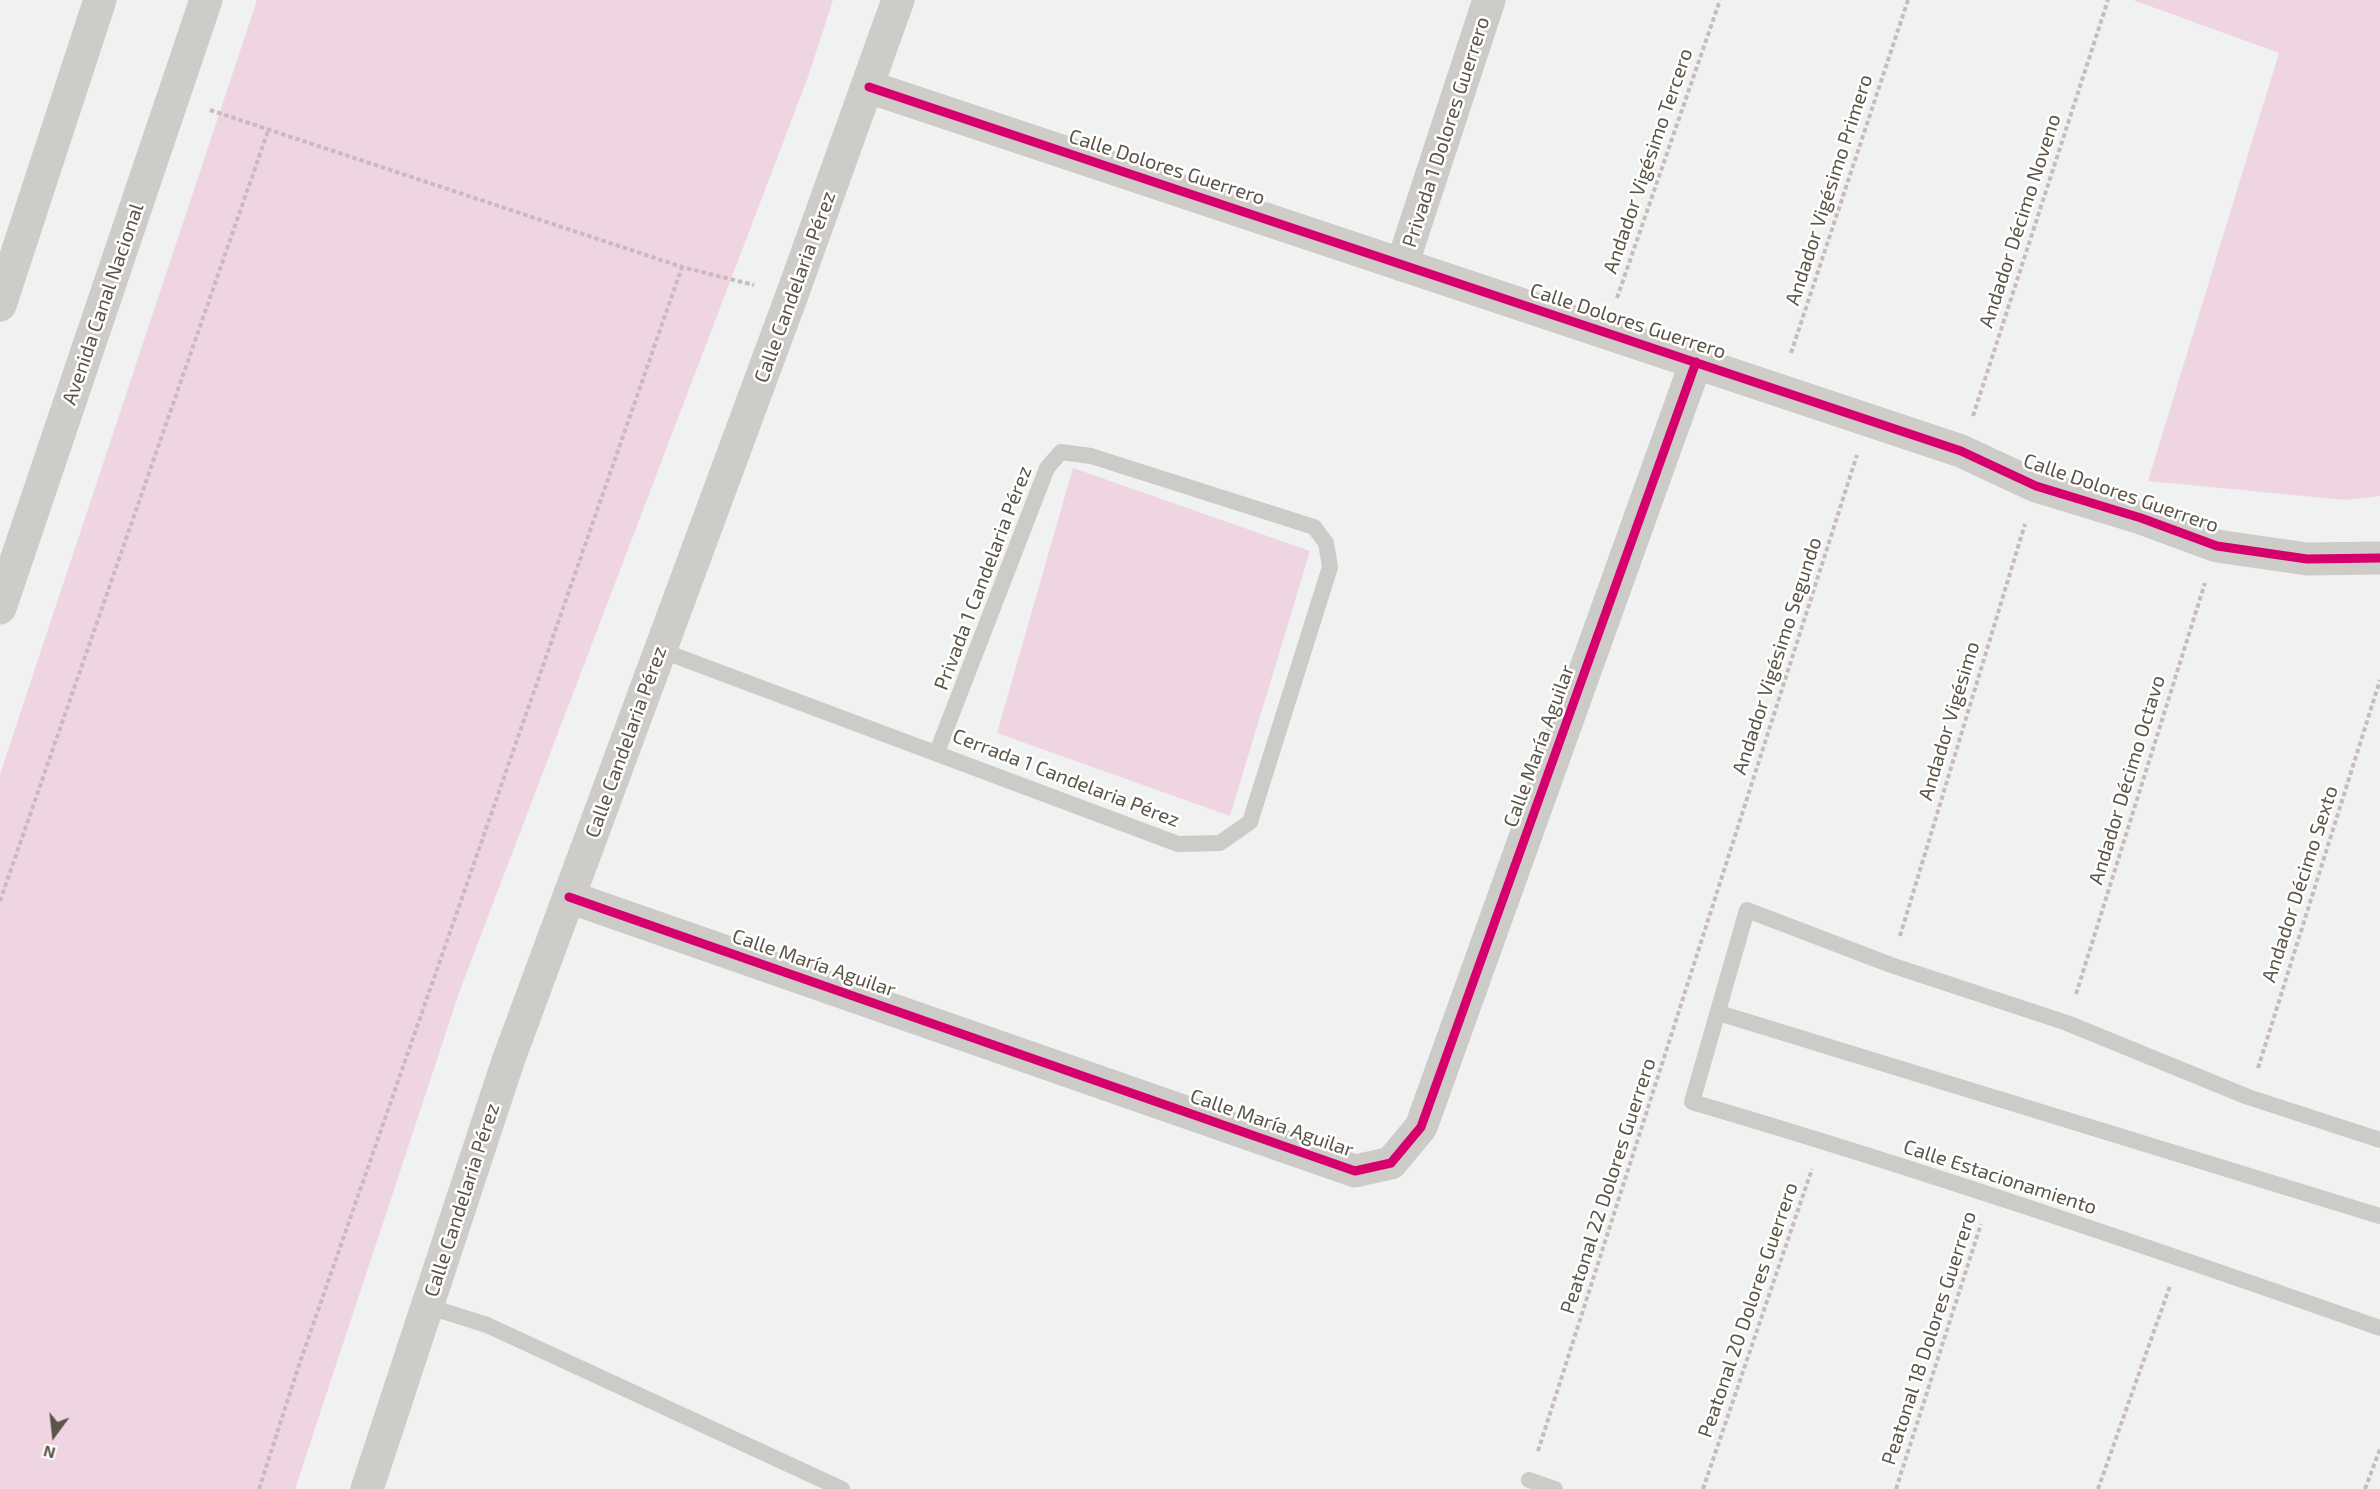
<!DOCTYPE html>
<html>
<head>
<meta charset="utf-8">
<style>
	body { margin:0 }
	#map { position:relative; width:2380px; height:1489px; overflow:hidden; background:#f0f1f1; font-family:"Exo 2",sans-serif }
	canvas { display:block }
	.north { position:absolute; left:24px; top:1405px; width:60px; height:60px; -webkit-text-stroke:4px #fff; paint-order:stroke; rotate:195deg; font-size:16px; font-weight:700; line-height:24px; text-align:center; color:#5c5547 }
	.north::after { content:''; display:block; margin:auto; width:21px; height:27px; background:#5c5547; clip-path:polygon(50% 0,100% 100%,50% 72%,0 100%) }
</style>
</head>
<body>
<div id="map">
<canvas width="2380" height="1489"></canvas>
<div class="north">N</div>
</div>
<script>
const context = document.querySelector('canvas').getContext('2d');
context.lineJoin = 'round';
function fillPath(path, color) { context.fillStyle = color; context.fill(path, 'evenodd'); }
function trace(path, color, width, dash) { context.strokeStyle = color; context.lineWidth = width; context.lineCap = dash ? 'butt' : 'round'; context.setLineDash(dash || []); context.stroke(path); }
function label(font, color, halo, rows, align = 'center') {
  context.font = font + ' "Exo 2",sans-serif'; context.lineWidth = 5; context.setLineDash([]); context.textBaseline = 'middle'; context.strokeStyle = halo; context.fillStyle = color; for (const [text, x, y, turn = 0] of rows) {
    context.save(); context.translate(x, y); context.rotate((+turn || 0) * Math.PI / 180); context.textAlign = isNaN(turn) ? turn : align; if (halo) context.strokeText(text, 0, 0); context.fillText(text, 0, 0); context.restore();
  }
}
fillPath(new Path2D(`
	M257,0h576l-25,77 -348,913 -165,499h-295v-715z
	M2133,0h247v496l-35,4 -197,-19 131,-428z
	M1073,468l237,83 -80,265 -233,-83z`), '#efd5e1');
trace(new Path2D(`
	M210,110l472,157 72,18
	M1617,298l103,-298
	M1791,353l117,-353
	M1973,416l135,-416
	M0,901l268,-770
	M1900,936l125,-412
	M2076,994l129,-411
	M2258,1068l122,-388
	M1538,1451l319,-996
	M259,1489l40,-124 383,-1098
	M1703,1489l109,-320
	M1896,1489l85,-265
	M2098,1489l72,-203
	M2365,1489l15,-40`), '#c7bbbd', 4, [4.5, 3]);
trace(new Path2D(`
	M660,650l518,194 42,-1 30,-21 80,-255 -4,-24 -12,-16 -223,-71 -30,-4 -14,16 -110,284
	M1719,1013l661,203
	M2380,1140l-132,-43 -181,-74 -176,-58 -144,-55 -55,192c232,68 460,146 688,226
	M427,1306l60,19 355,164
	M1529,1480l26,9`), '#cccbc8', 16);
trace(new Path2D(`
	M1402,265l87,-265
	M569,897l786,274 36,-8 30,-36 275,-765`), '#cccbc8', 33);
trace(new Path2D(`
	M869,87l1092,364 75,35 105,32 76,28 90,13 73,-1
	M0,305l100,-305
	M0,608l206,-608
	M367,1489l141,-428 284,-766 106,-295`), '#ceccc8', 33);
trace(new Path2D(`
	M869,87l1092,364 75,35 105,32 76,28 90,13 73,-1
	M569,897l786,274 36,-8 30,-36 275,-765`), '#d6006c', 9);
label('20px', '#5c5547', '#fff', [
	["Privada 1 Dolores Guerrero",1446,132,-72],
	["Andador Vigésimo Tercero",1648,161,-71],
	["Calle Dolores Guerrero",1167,167,18],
	["Andador Vigésimo Primero",1829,190,-72],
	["Andador Décimo Noveno",2020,221,-72],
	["Calle Candelaria Pérez",795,287,-70],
	["Avenida Canal Nacional",103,304,-71],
	["Calle Dolores Guerrero",1628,321,18],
	["Calle Dolores Guerrero",2121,493,19],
	["Privada 1 Candelaria Pérez",983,578,-69],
	["Andador Vigésimo Segundo",1777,656,-72],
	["Andador Vigésimo",1949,721,-73],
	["Calle Candelaria Pérez",626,742,-70],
	["Calle María Aguilar",1539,746,-70],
	["Cerrada 1 Candelaria Pérez",1066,778,21],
	["Andador Décimo Octavo",2127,780,-73],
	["Andador Décimo Sexto",2300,884,-72],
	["Calle María Aguilar",814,963,19],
	["Calle María Aguilar",1272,1123,19],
	["Calle Estacionamiento",2000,1177,18],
	["Peatonal 22 Dolores Guerrero",1608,1186,-72],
	["Calle Candelaria Pérez",462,1200,-72],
	["Peatonal 20 Dolores Guerrero",1748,1310,-71],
	["Peatonal 18 Dolores Guerrero",1929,1338,-72]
]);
</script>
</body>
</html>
